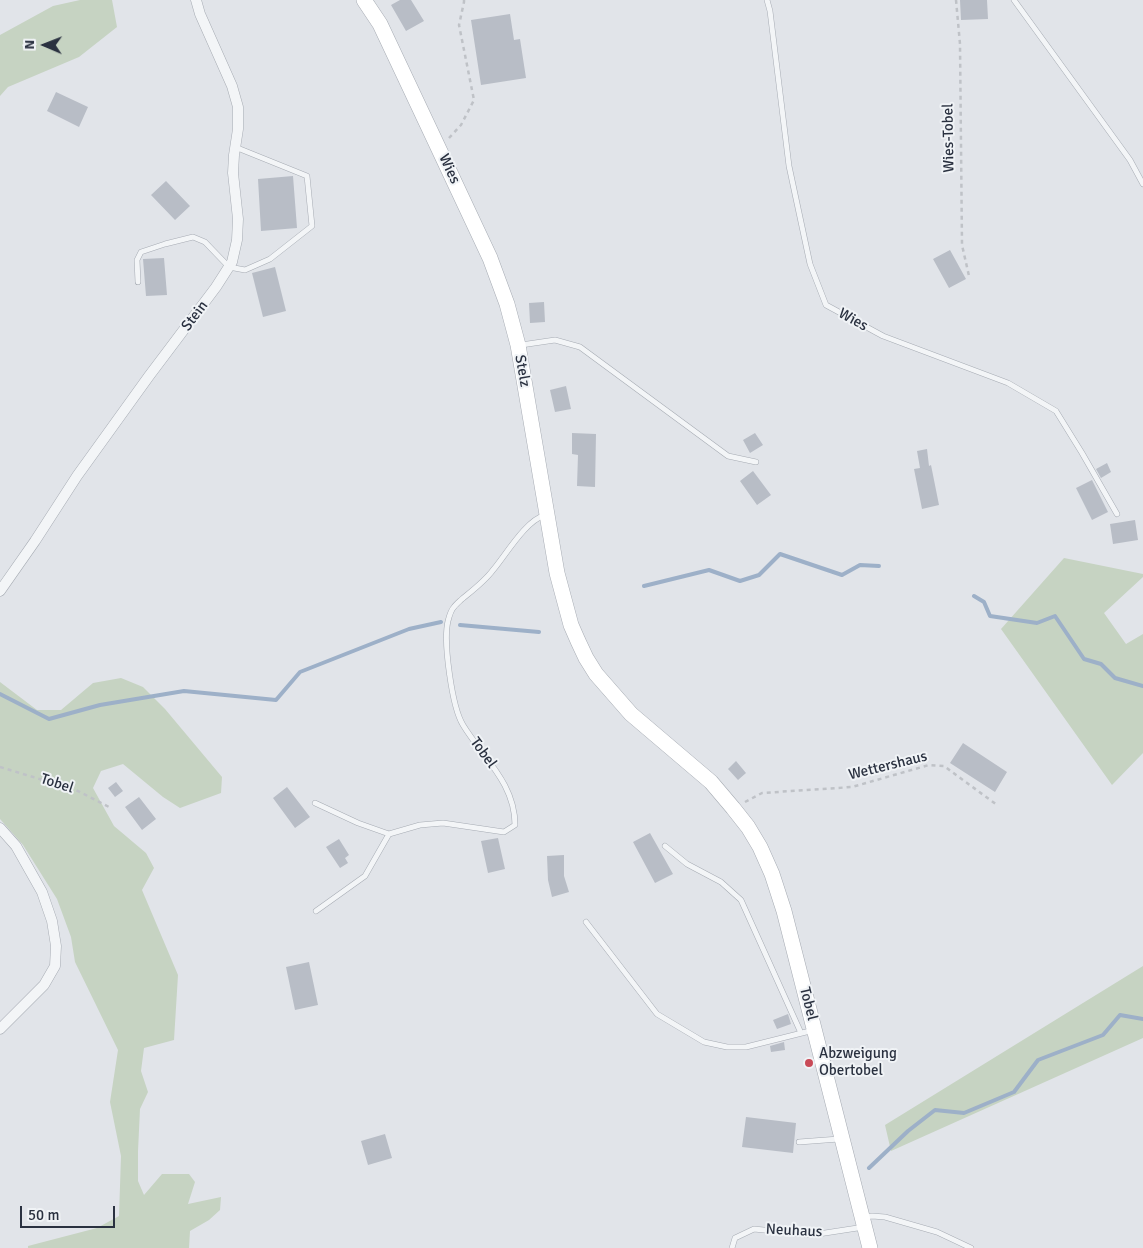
<!DOCTYPE html>
<html>
<head>
<meta charset="utf-8">
<style>
	body { margin:0 }
	#map { position:relative; width:1143px; height:1248px; overflow:hidden; background:#e1e4e9; font-family:Signika,sans-serif }
	canvas { display:block }
	.north { position:absolute; left:20px; top:20px; width:50px; height:50px; -webkit-text-stroke:4px #f0f3f6; paint-order:stroke; rotate:271deg; font-size:14px; font-weight:700; line-height:20px; text-align:center; color:#2a3140 }
	.north::after { content:''; display:block; margin:auto; width:18px; height:22px; background:#2a3140; clip-path:polygon(50% 0,100% 100%,50% 72%,0 100%) }
	.scale { position:absolute; left:20px; top:1206px; width:95px; height:22px; box-sizing:border-box; border:2px solid #2a3140; border-top:0; padding-left:6px; font-size:15px; line-height:18px; white-space:nowrap; color:#2a3140; -webkit-text-stroke:4px #f0f3f6; paint-order:stroke }
</style>
</head>
<body>
<div id="map">
<canvas width="1143" height="1248"></canvas>
<div class="north">N</div>
<div class="scale">50 m</div>
</div>
<script>
const context = document.querySelector('canvas').getContext('2d');
context.lineJoin = 'round';
function fillPath(path, color) { context.fillStyle = color; context.fill(path, 'evenodd'); }
function trace(path, color, width, dash) { context.strokeStyle = color; context.lineWidth = width; context.lineCap = dash ? 'butt' : 'round'; context.setLineDash(dash || []); context.stroke(path); }
function label(font, color, halo, rows, align = 'center') {
  context.font = font + ' Signika,sans-serif'; context.lineWidth = 4; context.setLineDash([]); context.textBaseline = 'middle'; context.strokeStyle = halo; context.fillStyle = color; for (const [text, x, y, turn = 0] of rows) {
    context.save(); context.translate(x, y); context.rotate((+turn || 0) * Math.PI / 180); context.textAlign = isNaN(turn) ? turn : align; if (halo) context.strokeText(text, 0, 0); context.fillText(text, 0, 0); context.restore();
  }
}
fillPath(new Path2D(`
	M80,0h32l5,27 -38,30 -71,30 -8,9v-61l53,-29z
	M1064,558l79,16v3l-39,36 22,31 17,-10v119l-31,32 -111,-156z
	M121,678l22,9 22,22 57,68 -1,16 -41,15 -17,-11 -40,-33 -22,7 -8,17 21,38 32,27 8,15 -12,22 36,85 -4,65 -30,8 -3,23 7,21 -8,17 -2,42v30l6,14 18,-21h27l6,8 -7,22 33,-7 -1,13 -11,10 -19,11 -1,17h-161v-2l69,-18 22,-12 2,-60 -11,-54 8,-52 -43,-88 -4,-25 -14,-38 -34,-54 -23,-26v-137l37,28h24l32,-27z
	M1143,966v72l-252,113 -6,-26z`), '#c6d3c2');
trace(new Path2D(`
	M644,586l65,-16 31,11 19,-6 21,-21 62,21 18,-10 19,1
	M974,596l10,6 6,14 47,7 18,-7 29,43 17,5 14,14 28,8
	M460,625l79,7
	M0,694l49,25 51,-14 84,-14 92,9 24,-28 109,-43 32,-7
	M869,1168l39,-37 27,-21 29,3 50,-21 24,-32 65,-25 17,-20 23,4`), '#9db0c8', 4);
fillPath(new Path2D(`
	M400,0h11l13,21 -18,10 -15,-26z
	M960,0h27l1,19 -27,1z
	M510,14l4,26 6,-1 6,39 -45,7 -10,-65z
	M56,92l32,15 -9,20 -32,-16z
	M293,176l4,52 -36,3 -3,-52z
	M166,181l24,25 -15,14 -24,-25z
	M950,250l16,29 -17,9 -16,-29z
	M164,258l3,37 -21,1 -3,-37z
	M275,267l11,44 -23,6 -11,-44z
	M544,302l1,20 -15,1 -1,-20z
	M566,386l5,23 -16,3 -5,-22z
	M572,433l24,1 -1,53 -18,-1 1,-31 -6,-1z
	M755,433l8,12 -13,8 -7,-13z
	M927,449l2,17 2,-1 8,40 -17,4 -8,-40 6,-1 -3,-17z
	M1107,463l4,9 -10,6 -5,-9z
	M753,471l18,24 -14,10 -17,-24z
	M1092,480l16,32 -16,8 -16,-32z
	M1135,520l3,20 -25,4 -3,-20z
	M963,743l44,29 -12,20 -45,-29z
	M736,761l10,12 -8,7 -10,-11z
	M116,782l7,9 -8,6 -7,-9z
	M287,787l23,30 -15,11 -22,-30z
	M139,797l17,22 -14,11 -17,-23z
	M650,833l23,41 -18,9 -22,-41z
	M498,838l7,31 -17,4 -7,-32z
	M339,839l10,16 -4,3 3,5 -8,5 -14,-21z
	M564,855v21l5,16 -17,5 -4,-17 -1,-24z
	M309,962l9,43 -23,5 -9,-43z
	M788,1014l3,10 -14,5 -4,-9z
	M784,1042l1,8 -14,2 -1,-6z
	M746,1117l50,6 -3,30 -51,-6z
	M385,1134l7,24 -24,7 -7,-24z`), '#b8bdc6');
const service = new Path2D(`
	M767,0l3,11 19,155 21,98 16,41 57,31 125,47 48,28 26,42 35,61
	M1014,0l116,160 13,24
	M138,282l-1,-22 4,-8 24,-8 28,-7 12,5 24,25 16,3 25,-11 42,-33 -5,-50 -72,-29
	M521,345l34,-5 25,7 148,109 28,6
	M315,803l43,20 31,11 31,-9 23,-2 61,9 11,-7c0,-42 -32,-67 -52,-100 -11,-18 -20,-83 -15,-104 1,-4 3,-11 6,-14 2,-3 6,-6 8,-8 11,-9 23,-18 31,-29 12,-14 34,-51 51,-54
	M665,846l22,18 34,18 20,18 60,133
	M316,911l49,-35 24,-42
	M586,922l71,92 47,28 23,5h19l68,-17
	M799,1142l40,-3
	M863,1217l9,-1 13,1 52,15 34,16
	M732,1248l3,-10 19,-9 58,6 52,-8`);
const minor = new Path2D(`
	M0,591l35,-50 42,-65 72,-100 67,-89 16,-25 5,-22 1,-21 -5,-46 1,-18 4,-26v-22l-6,-21 -32,-72 -4,-14
	M0,828l16,18 26,46 10,29 4,25 -1,20 -11,19 -44,44`);
const secondary = new Path2D(`
	M364,0l16,24 57,121 53,113 17,46 11,41 39,228 14,52 7,16 8,17 10,16 35,40 80,68 22,26 15,19 12,20 12,27 12,37 86,337`);
trace(service, '#a6abb3', 6);
trace(minor, '#a6abb3', 11);
trace(secondary, '#a6abb3', 16);
trace(new Path2D(`
	M956,0l4,44 2,201 7,31
	M449,138l12,-13 13,-25 -15,-75 5,-23v-2
	M0,767l76,23 35,18
	M745,802l17,-9 90,-6 77,-22 15,1 53,39`), '#bfc2c7', 2.5, [4, 4]);
trace(service, '#f3f5f7', 5);
trace(minor, '#f3f5f7', 10);
trace(secondary, '#fff', 15);
for (const [x, y, r, color] of [
	[809,1063,5,"#c94b58"]
]) { const dot = new Path2D(); dot.arc(x, y, r, 0, 2 * Math.PI); context.fillStyle = color; context.fill(dot); trace(dot, '#f0f3f6', 2); }
label('15px', '#2a3140', '#f0f3f6', [
	["Wies-Tobel",949,138,-91],
	["Wies",449,169,65],
	["Stein",195,316,-53],
	["Wies",853,320,29],
	["Stelz",522,371,80],
	["Tobel",483,753,54],
	["Wettershaus",888,766,-14],
	["Tobel",57,784,18],
	["Tobel",808,1004,76],
	["Neuhaus",794,1231,3]
]);
label('15px', '#2a3140', '#f0f3f6', [
	["Abzweigung",819,1054],
	["Obertobel",819,1071]
], 'left');
</script>
</body>
</html>
